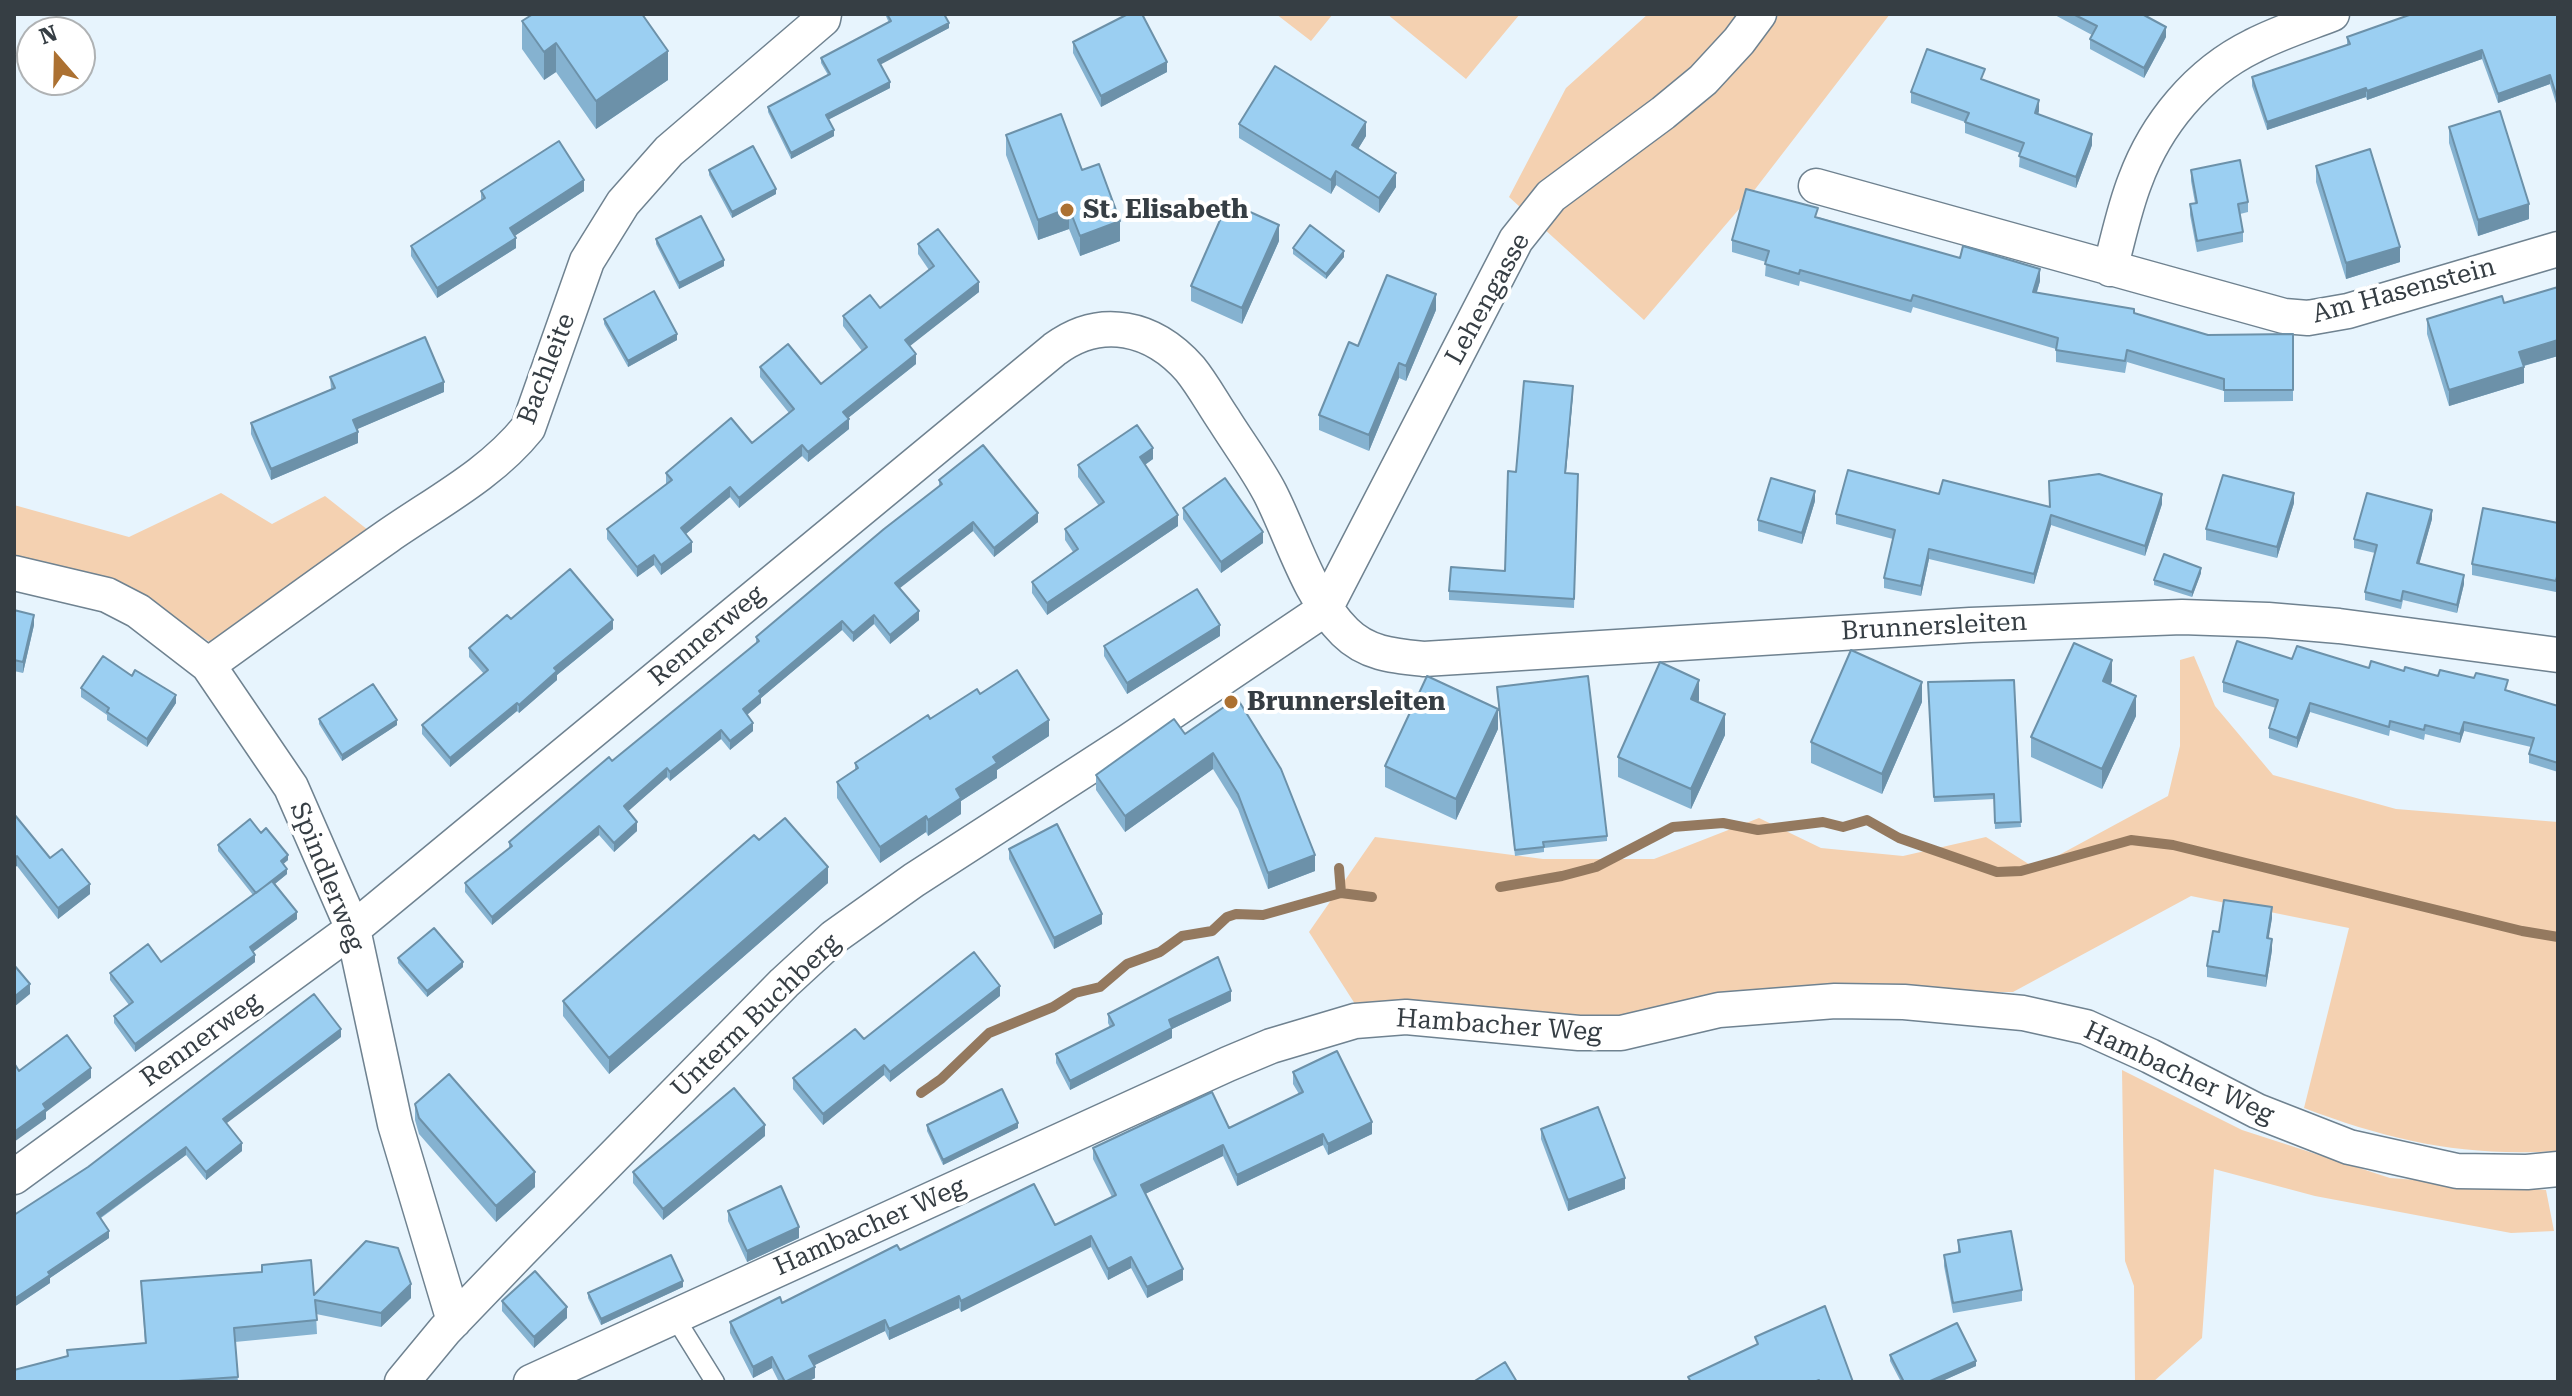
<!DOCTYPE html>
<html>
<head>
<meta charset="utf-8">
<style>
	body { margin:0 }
	#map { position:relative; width:2572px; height:1396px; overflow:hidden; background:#e7f4fd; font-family:"Roboto Serif",serif }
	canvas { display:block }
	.frame { position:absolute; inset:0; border:16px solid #363e44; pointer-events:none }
	.north { position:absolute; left:16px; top:16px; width:80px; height:80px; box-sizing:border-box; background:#fff; border:2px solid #afb2b4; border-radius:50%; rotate:340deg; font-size:22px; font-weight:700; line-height:32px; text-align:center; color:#363e44 }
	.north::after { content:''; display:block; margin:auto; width:28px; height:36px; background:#ac7132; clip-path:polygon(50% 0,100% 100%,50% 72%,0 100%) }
</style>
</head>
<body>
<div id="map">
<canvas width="2572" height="1396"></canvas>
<div class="frame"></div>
<div class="north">N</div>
</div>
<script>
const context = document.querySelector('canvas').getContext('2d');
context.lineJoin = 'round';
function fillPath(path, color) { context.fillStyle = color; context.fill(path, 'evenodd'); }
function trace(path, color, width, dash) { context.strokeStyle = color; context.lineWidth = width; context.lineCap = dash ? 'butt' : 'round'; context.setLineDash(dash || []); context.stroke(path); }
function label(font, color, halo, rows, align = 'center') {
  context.font = font + ' "Roboto Serif",serif'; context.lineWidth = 8; context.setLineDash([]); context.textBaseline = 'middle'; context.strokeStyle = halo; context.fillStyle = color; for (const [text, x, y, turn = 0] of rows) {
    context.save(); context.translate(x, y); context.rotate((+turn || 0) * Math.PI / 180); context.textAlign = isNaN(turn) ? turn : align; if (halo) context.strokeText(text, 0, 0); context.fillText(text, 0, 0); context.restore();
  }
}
fillPath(new Path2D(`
	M1276,14h57l-22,27z
	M1387,14h133l-54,65z
	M1648,14h242l-144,187 -102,119 -135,-123 57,-109z
	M221,493l51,31 53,-28 43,34 -150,117 -50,-31 -154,-59v-52l115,32z
	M2194,656l21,50 58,69 123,34 162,13v329c-94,6 -167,-10 -254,-43l45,-180 -158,-32 -178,96 -235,-1 -186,35 -237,-22 -46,-72 66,-95 168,22h111l105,-41 62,30 82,8 83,-19 49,31 133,-72 12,-50v-86z
	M2122,1070l120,60 148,48 156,12 8,41 -43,2 -196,-37 -101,-27 -12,169 -49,44h-18l-1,-96 -9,-25z`), '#f4d1b1');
trace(new Path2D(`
	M1339,868l2,25
	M1500,887l62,-11 34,-9 77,-40 50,-4 35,7 65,-8 20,5 24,-7 32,18 98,34 24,-1 110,-31 42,5 349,86 36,6
	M921,1093l20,-14 48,-46 64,-26 22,-14 25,-6 27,-23 33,-12 22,-16 30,-5 15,-14 9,-3 27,1 78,-22 31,4`), '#94795f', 10);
const lane = new Path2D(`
	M674,1316l41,66`);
const street = new Path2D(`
	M1816,186l468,130 24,2 40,-7 210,-62
	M2110,269c8,-29 14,-60 25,-88 21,-57 63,-108 118,-135 25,-13 53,-22 79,-32
	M14,573l93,22 31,16 70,54 83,122 62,142 42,195 59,197
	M208,665c60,-43 120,-87 180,-129 49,-34 103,-62 140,-108l59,-167 36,-58 46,-52 154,-132 1,-5
	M14,1177l339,-248 702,-580c46,-34 98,-22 135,20 13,16 23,35 34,51 15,24 33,48 46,73 23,45 38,102 75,139 22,22 49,24 79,27l546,-34 212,-8 86,3 71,6 219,29
	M402,1382l43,-52 75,-78 264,-269 50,-46 80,-57 215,-139 196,-132 191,-369 35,-44 112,-83 40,-33 36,-39 20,-27
	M531,1382l697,-318 43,-18 84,-25 51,-4 173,16h42l98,-23 116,-9 69,1 119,11 63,14 64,29 107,55 92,36 108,24 70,1 31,-3`);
trace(lane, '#6f8290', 21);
trace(street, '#6f8290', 37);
trace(lane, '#fff', 18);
trace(street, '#fff', 34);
fillPath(new Path2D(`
	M885,14h59l5,14 -69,36 10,24 -61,31 5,17 -43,23 -23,-47v-5l60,-32 -7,-12v-5l68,-35z
	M2053,14h89l24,23 -22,41 -54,-29v-10l2,-4z
	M2558,14v96l-8,-26 -52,19 -16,-44 -115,41 -1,-3 -99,33 -15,-44v-9l95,-32v-8z
	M522,21l146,59 -72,49 -40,-57 -12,8 -22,-31z
	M1073,42l94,30 -66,35 -28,-54z
	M1984,80l55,31 -1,3 54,31 -16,43 -57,-21 1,-14 -55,-20v-11l-54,-19v-11z
	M1239,124l127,12 -8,13 38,38 -17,26 -43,-28 -5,9 -92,-56z
	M2449,127l80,92 -51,17 -29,-93z
	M1006,135l76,35 38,71 -40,15 -11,-27 -31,11 -32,-85z
	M2316,166l84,96 -54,17 -30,-97z
	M709,170l67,24 -44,24 -23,-43z
	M2191,170l57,32v10l-8,2 3,18v10l-46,10 -7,-37v-11l5,-1 -4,-22z
	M481,191h103l-70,45 2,12 -79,50 -26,-42v-10l70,-45z
	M1818,217l222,64 -3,11 97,21 74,22 85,-1v67l-69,1v-11l-97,-29 -2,11 -69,-11v-13l-143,-42 -2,6 -111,-32 -1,5 -34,-10 1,-14 -34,-10v-12z
	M656,239l68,27 -45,23 -23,-45z
	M1279,241l-37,83 -51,-23v-15z
	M918,244l61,48 -70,54 7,18 -68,54 1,11 -41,33 -6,-6 -63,52 -9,-11 -44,37 6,18 -31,23 -7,-10 -17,12 -30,-38v-10l59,-45v-11l86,-30 37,-30 -29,-36v-10l61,17 41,-33 -19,-25v-10l37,-8 49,-38 -11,-16z
	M1293,248l51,9 -18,22 -33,-25z
	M2558,287v69l-34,10v17l-75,23 -22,-72v-15l77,-16z
	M1436,310l-30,71 -7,-3 -30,73 -50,-21v-15l39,-69z
	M604,319l73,21 -49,27 -24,-43z
	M330,377l114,15 -87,37 1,14 -87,37 -20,-46v-11l80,-34z
	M1573,394l-7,79 12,1 -4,134 -125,-8v-9l56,-20 11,-99z
	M1153,459l-8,6 33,61 -131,89 -15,-22v-11l41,-30 -8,-12v-11l34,-23 -21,-29v-12z
	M939,480l99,42 -44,35 -21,-26 -74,57 20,32 -29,24 -16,-20 -21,18 -11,-12 -81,68v5l-14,12 6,16 -23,19 -9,-11 -51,42 -3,-4 -39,34 9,20 -23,21 -15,-17 -107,90 -27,-33v-9l44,-34v-7l103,-81 144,-117v-7l183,-151z
	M1939,494l111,13 112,-3 -17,52 -94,-31 -17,59 -105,-25 -8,37 -37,-8v-10l9,-39 -57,-15v-10z
	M1815,501l-13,43 -44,-13v-11z
	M2294,503l-17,55 -71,-18v-11z
	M1183,508l80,35 -42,30 -38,-54z
	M2432,519l-13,45 45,20 -7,29 -54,-13 -2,9 -36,-9v-8l10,-39 -21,-5v-9z
	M2558,523v59l-2,10 -84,-17v-11z
	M2201,573l-9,24 -38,-12v-5z
	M14,610l20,15 -11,48 -9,-2z
	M511,619l102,10 -56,46v5l-38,33 -2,-2 -67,56 -28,-33v-9l62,-51 -15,-17v-9z
	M1220,636l-93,58 -23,-38v-10z
	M2292,659l146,17 70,14 50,16v66l-29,-9v-9l2,-7 -67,-16 -4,12 -35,-9 -1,6 -34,-10 -1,6 -79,-24 -13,36 -28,-10v-10l7,-20 -53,-16v-10z
	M132,676l44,27 -29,44 -40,-27v-5l-26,-18v-9z
	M2014,680l7,147 -26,2 -1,-30 -60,3 -6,-120z
	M2112,681l-2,3 26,32 -34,73 -71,-32v-20z
	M1497,692l110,144v5l-63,7v4l-29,4z
	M980,694l69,42 -52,34v8l-36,23v13l-33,22 -2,-4 -46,31 -43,-65v-16l18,-12v-7l75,-44z
	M1237,698l78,173 -47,18 -30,-80 -25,-40 -88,63 -29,-42v-15l89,-41z
	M1699,700l-1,3 27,32 -34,74 -73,-32v-20z
	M1922,702l-40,92 -71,-31v-21z
	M319,719l78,6 -55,36 -23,-37z
	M1498,729l-42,91 -71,-33v-21z
	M14,814l36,44 40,36 -32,25 -41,-53z
	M261,833l27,27 -5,4 4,10 -12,10 22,35 -44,33 2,10 -120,90 -21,-29v-7l15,-11 -19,-25v-7l51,-11 92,-67 -35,-44v-6z
	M759,840l69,43 -219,191 -46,-58v-15z
	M1009,849l93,75 -48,25 -45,-90z
	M2272,918l-4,21 4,11 -6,37 -59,-10v-11l12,-34z
	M398,958l65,9 -36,30 -29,-34z
	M1000,996l-110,86 -6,-7 -61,50 -30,-36v-11l71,-39z
	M1231,1001l-59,28v9l-102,52 -14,-27v-9l54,-27 -2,-4v-9z
	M341,1037l-115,86 16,28 -36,29 -20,-25 -85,63 8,20 -59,40v5l-36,24v-92z
	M1293,1072l79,62 -44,21 -5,-10 -86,41 -14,-30 -78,38 38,86 -36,18 -16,-30 -23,12 -17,-33 -130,65 -2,-4 -70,32 -4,-9 -71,34 1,13 -8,4h-28l-7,-14 -19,10 -23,-45v-11l52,-19 118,-53 155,-25 57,-28 -19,-38v-11l136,-20 70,-34 -6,-10z
	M415,1104l120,83 -39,35 -77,-88 -4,-14z
	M927,1125l91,3 -75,37 -16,-34z
	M1541,1129l84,60 -57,22 -27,-72z
	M765,1136l-102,84 -30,-37v-11z
	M728,1211l71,27 -52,24 -19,-41z
	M1958,1240l64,50v11l-69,12 -9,-47v-11l14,-2z
	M262,1265l52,30 97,3 -30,29 -65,-13 1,20 -82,8 3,40h-224l131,-38 -4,-63 121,-9z
	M683,1287l-82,38 -13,-27v-5z
	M502,1301l65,17 -33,30 -32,-37z
	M1890,1355l86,11 -36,16h-39l-11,-21z`), '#85b2d0');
fillPath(new Path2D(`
	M949,23v5l-71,38v-6z
	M2166,27v10l-22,41v-10z
	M556,43v29l-12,8v-28z
	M2482,50v9l-115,41v-9z
	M668,51v29l-72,49v-28z
	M1167,62v10l-66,35v-11z
	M2550,75v9l-52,19v-9z
	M890,82v6l-64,33v-6z
	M2366,88v9l-99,33v-8z
	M2039,100v11l-4,13v-11z
	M1366,122v14l-14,23v-14z
	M834,130v6l-43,23v-6z
	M2092,134v11l-16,43v-11z
	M1336,171v14l-5,9v-14z
	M1396,173v14l-17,26v-15z
	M584,180v11l-74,48v-11z
	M776,189v5l-44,24v-6z
	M2529,204v15l-51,17v-16z
	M1069,208v21l-31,11v-20z
	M1120,221v20l-40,15v-20z
	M1279,225v16l-37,83v-16z
	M516,238v10l-79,50v-10z
	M2400,247v15l-54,17v-16z
	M1344,251v6l-18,22v-5z
	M724,260v6l-45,23v-6z
	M2040,269v12l-7,23v-12z
	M979,282v10l-74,58v-10z
	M1436,294v16l-30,71v-15z
	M677,334v6l-49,27v-6z
	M2558,340v16l-39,11v-15z
	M916,354v10l-73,58v-10z
	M1399,363v15l-30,73v-16z
	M2524,367v16l-75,23v-16z
	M444,382v10l-91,39v-11z
	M1573,386v8l-8,88v-9z
	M849,419v10l-41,33v-10z
	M358,432v11l-87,37v-11z
	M802,445v11l-63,52v-10z
	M1153,448v11l-13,9v-11z
	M730,487v10l-49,41v-10z
	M1815,491v10l-13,43v-11z
	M2294,493v10l-17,55v-11z
	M2162,494v10l-17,52v-10z
	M2432,510v9l-15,53v-9z
	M1038,513v9l-44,35v-9z
	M1178,515v11l-131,89v-12z
	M2051,515v10l-17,59v-10z
	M973,522v9l-78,61v-9z
	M1263,532v11l-42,30v-11z
	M692,542v10l-31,23v-10z
	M1929,549v10l-8,37v-10z
	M654,555v10l-17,12v-10z
	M2201,568v5l-9,24v-5z
	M2464,575v9l-7,29v-8z
	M919,611v9l-29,24v-9z
	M34,615v10l-11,48v-11z
	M874,615v9l-21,18v-9z
	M613,620v9l-56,46v5l-38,33v-8l35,-37z
	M842,621v9l-81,68v5l-18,15v-9l16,-18z
	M1220,625v11l-93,58v-11z
	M2112,660v21l-9,20v-20z
	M1699,680v20l-8,19v-20z
	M1922,682v20l-40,92v-20z
	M176,695v8l-29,44v-8z
	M2136,696v20l-34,73v-20z
	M517,703v8l-67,56v-9z
	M2310,703v9l-13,36v-10z
	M1498,709v20l-42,91v-21z
	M1725,714v21l-34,74v-20z
	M397,720v5l-55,36v-6z
	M1049,720v16l-52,34v8l-36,23v13l-33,22v-16l28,-31 37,-32z
	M2464,722v9l-4,12v-9z
	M753,723v8l-23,19v-9z
	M721,730v9l-51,42v-9z
	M1213,753v16l-88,63v-16z
	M667,768v9l-43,38v-9z
	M926,816v16l-46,31v-16z
	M637,822v9l-23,21v-9z
	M599,826v9l-107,90v-8z
	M288,855v5l-7,6v-5z
	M1315,855v16l-47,18v-16z
	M17,856v10l-3,2v-10z
	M828,867v16l-219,191v-16z
	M287,869v5l-31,25v-6z
	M90,884v10l-32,25v-11z
	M2272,907v11l-5,31v-11z
	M297,912v7l-47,35v-7z
	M1102,914v10l-48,25v-11z
	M2272,939v11l-6,37v-11z
	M255,955v7l-120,90v-8z
	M463,962v5l-36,30v-6z
	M30,984v10l-16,13v-10z
	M1000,986v10l-110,86v-10z
	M1231,991v10l-59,28v9l-102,52v-9l99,-61z
	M341,1029v8l-118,89v-7z
	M884,1065v10l-61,50v-11z
	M91,1068v10l-45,34v7l-32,23v-10l29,-28z
	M1372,1122v12l-44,21v-11z
	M1018,1123v5l-75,37v-5z
	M765,1125v11l-102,84v-11z
	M1323,1134v11l-86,41v-11z
	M242,1143v8l-36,29v-8z
	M1223,1145v11l-82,40v-11z
	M186,1147v8l-89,65v-7z
	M535,1172v15l-39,35v-16z
	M1625,1178v11l-57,22v-11z
	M799,1227v11l-52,24v-11z
	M109,1231v7l-59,40v5l-36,24v-8l34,-27z
	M1091,1236v11l-130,65v-11z
	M1131,1257v11l-23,12v-11z
	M1183,1269v11l-36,18v-11z
	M683,1281v6l-82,38v-6z
	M411,1284v14l-30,29v-14z
	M959,1296v12l-70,32v-11z
	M567,1307v11l-33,30v-11z
	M885,1320v11l-76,37v-12z
	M772,1357v11l-19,10v-11z
	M1976,1361v5l-36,16h-12z
	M815,1367v11l-8,4h-22z`), '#6c91a9');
const building = new Path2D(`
	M533,14h109l26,37 -72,50 -40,-58 -12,9 -22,-31z
	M887,14h57l5,9 -71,37 12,22 -64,33 8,15 -43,23 -23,-46 62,-33 -9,-16 70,-37z
	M1128,14h14l25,48 -66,34 -28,-54z
	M2073,14h69l24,13 -22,41 -54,-29 7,-13z
	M2412,14h146v87l-8,-26 -52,19 -16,-44 -115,41 -1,-3 -99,34 -15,-45 98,-33 -3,-7z
	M1927,49l58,20 -4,10 58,21 -4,13 57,21 -16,43 -57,-21 5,-13 -59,-21 4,-9 -58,-21z
	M1275,66l91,56 -14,23 44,28 -17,25 -43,-27 -5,9 -92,-56z
	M2500,111l29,93 -51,16 -29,-93z
	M1061,114l21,56 17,-6 21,57 -40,15 -11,-28 -31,12 -32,-85z
	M559,141l25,39 -74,48 6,10 -79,50 -26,-42 74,-48 -4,-7z
	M753,146l23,43 -44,23 -23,-42z
	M2370,149l30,98 -54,16 -30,-97z
	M2240,160l8,42 -10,2 5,28 -46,9 -7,-37 7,-1 -6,-33z
	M1746,189l72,19 -3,9 145,41 3,-12 77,23 -7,23 101,17v4l74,22 85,-1v56h-69v-11l-97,-29 -2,11 -69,-11 2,-12 -145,-43 -2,6 -111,-31 -1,4 -34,-10 4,-13 -37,-11z
	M1228,202l51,23 -37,83 -51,-22z
	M701,216l23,44 -45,23 -23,-44z
	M1310,225l34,26 -18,23 -33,-26z
	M938,229l41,53 -74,58 11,14 -73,58 6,7 -41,33 -6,-7 -63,53 -9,-11 -49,41 11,14 -31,23 -7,-10 -17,12 -30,-38 65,-49 -6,-7 65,-55 21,25 42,-34 -34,-42 28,-23 33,40 46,-37 -24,-31 27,-21 10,13 54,-42 -16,-22z
	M1387,275l49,19 -30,72 -7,-3 -30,72 -50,-20 30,-73 9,4z
	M2558,287v53l-39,12 5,15 -75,23 -22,-71 75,-23 2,7z
	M654,291l23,43 -49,27 -24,-42z
	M425,337l19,45 -91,38 5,12 -87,37 -20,-46 84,-35 -5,-11z
	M1524,381l49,5 -8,87 13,1 -4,125 -125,-8 2,-24 54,4 3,-100 8,1z
	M1137,425l16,23 -13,9 38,58 -131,88 -15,-21 46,-33 -13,-20 39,-27 -26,-37z
	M983,445l55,68 -44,35 -21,-26 -78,61 24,28 -29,24 -16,-20 -21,18 -11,-12 -83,70 2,3 -18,15 10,14 -23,18 -9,-11 -51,42 -3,-4 -43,38 13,16 -23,21 -15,-17 -107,91 -27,-34 47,-37 -3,-4 100,-85 3,4 147,-120 -3,-4 128,-108 58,-45 -3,-4z
	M1848,470l91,24 4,-14 107,27 -1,-26 50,-7 63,20 -17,52 -94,-31 -17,59 -105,-25 -8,37 -37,-8 11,-48 -59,-16z
	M2223,475l71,18 -17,54 -71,-18z
	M1225,478l38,54 -42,30 -38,-54z
	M1771,478l44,13 -13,42 -44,-13z
	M2367,493l65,17 -15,53 47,12 -7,30 -54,-14 -2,10 -36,-9 12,-47 -23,-6z
	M2483,508l75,15v49l-2,9 -84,-17z
	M2164,554l37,14 -9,24 -38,-12z
	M570,569l43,51 -59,48 3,3 -38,34 -2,-2 -67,55 -28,-33 66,-55 -19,-22 38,-33 4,4z
	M1197,589l23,36 -93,58 -23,-37z
	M14,610l20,5 -11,47 -9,-2z
	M2237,641l55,18 5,-13 72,22 2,-7 33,10 1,-4 33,9 2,-6 34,8 2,-5 32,7 -3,10 53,16v57l-29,-9 5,-16 -70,-16 -4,12 -35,-9 -1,5 -34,-9 -1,6 -79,-24 -13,35 -28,-10 9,-28 -55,-18z
	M2074,643l38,17 -9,21 33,15 -34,73 -71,-32z
	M1851,650l71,32 -40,92 -71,-32z
	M103,656l29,20 3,-6 41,25 -29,44 -40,-27 2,-4 -28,-20z
	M1660,662l39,18 -8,19 34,15 -34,75 -73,-32z
	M1017,670l32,50 -56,37 4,6 -41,26 5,9 -33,22 -2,-4 -46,31 -43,-65 21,-14 -3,-5 73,-48 2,4 47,-30 3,5z
	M1427,676l71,33 -42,90 -71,-33z
	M1588,676l19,160 -64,6 1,5 -29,3 -18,-163z
	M2014,680l7,142 -26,1 -1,-29 -60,3 -6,-115z
	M373,684l24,36 -55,35 -23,-36z
	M1237,698l44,71 34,86 -47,18 -30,-79 -25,-41 -88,63 -29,-41 78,-56 11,15z
	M14,814l36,44 12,-9 28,35 -32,24 -41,-52 -3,2z
	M785,818l43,49 -219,191 -46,-57 191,-166 5,5z
	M250,819l11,14 5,-5 22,27 -7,6 6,8 -31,24 -38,-48z
	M1057,824l45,90 -48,24 -45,-89z
	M272,881l25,31 -47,35 5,8 -120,89 -21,-28 19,-14 -23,-29 38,-29 13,18z
	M2224,900l48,7 -5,31 5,1 -6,37 -59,-10 6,-35 6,1z
	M434,928l29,34 -36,29 -29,-33z
	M974,952l26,34 -110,86 -6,-7 -61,49 -30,-36 62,-49 9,10z
	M1218,957l13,34 -62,29 3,8 -102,53 -14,-27 58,-29 -6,-11z
	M14,965l16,19 -16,13z
	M314,994l27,35 -118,90 19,24 -36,29 -20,-25 -89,66 12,18 -61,41 2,3 -36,24v-84l74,-48z
	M67,1035l24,33 -48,36 3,5 -32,23v-69l5,8z
	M1337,1051l35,71 -44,22 -5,-10 -86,41 -14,-30 -82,40 42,84 -36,18 -16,-30 -23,12 -17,-33 -130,65 -2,-5 -70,33 -4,-9 -76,36 6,11 -30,15 -13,-25 -19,10 -23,-45 50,-25 2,6 115,-58 3,5 134,-66 21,41 61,-30 -23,-47 119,-56 17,36 74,-36 -10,-20z
	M449,1074l86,98 -39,34 -77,-88 -4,-14z
	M734,1088l31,37 -102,84 -30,-37z
	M1002,1089l16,34 -75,37 -16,-35z
	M1598,1107l27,71 -57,22 -27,-71z
	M781,1186l18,41 -52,24 -19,-40z
	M2011,1231l11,59 -69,13 -9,-48 16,-3 -2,-12z
	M366,1241l32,7 13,36 -30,29 -66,-13 2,20 -83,8 4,49 -74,5h-150v-12l54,-14 -1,-6 79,-7 -5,-62 121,-9v-7l49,-5 3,35z
	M671,1255l12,26 -82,38 -13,-26z
	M535,1271l32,36 -33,30 -32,-36z
	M1825,1306l28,76h-33l-1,-2 -5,2h-123l-3,-5 70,-33 -3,-7z
	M1957,1323l19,38 -48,21h-24l-14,-27z
	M1505,1362l12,20h-44z`);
fillPath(building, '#9bcff2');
trace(building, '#6c91a9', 2);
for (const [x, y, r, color] of [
	[1067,210,8,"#ac7132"],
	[1231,702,8,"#ac7132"]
]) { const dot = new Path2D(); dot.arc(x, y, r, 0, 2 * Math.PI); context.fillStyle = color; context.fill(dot); trace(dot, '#fff', 3); }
label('bold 26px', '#363e44', '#fff', [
	["St. Elisabeth",1083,210],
	["Brunnersleiten",1247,702]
], 'left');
label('26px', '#363e44', '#fff', [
	["Am Hasenstein",2404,291,-15],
	["Lehengasse",1488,299,-61],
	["Bachleite",547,369,-69],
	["Brunnersleiten",1934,627,-3],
	["Rennerweg",707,636,-40],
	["Spindlerweg",327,877,68],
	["Unterm Buchberg",756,1016,-44],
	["Hambacher Weg",1499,1026,4],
	["Rennerweg",201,1040,-36],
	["Hambacher Weg",2179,1073,25],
	["Hambacher Weg",870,1227,-24]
]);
</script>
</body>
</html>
